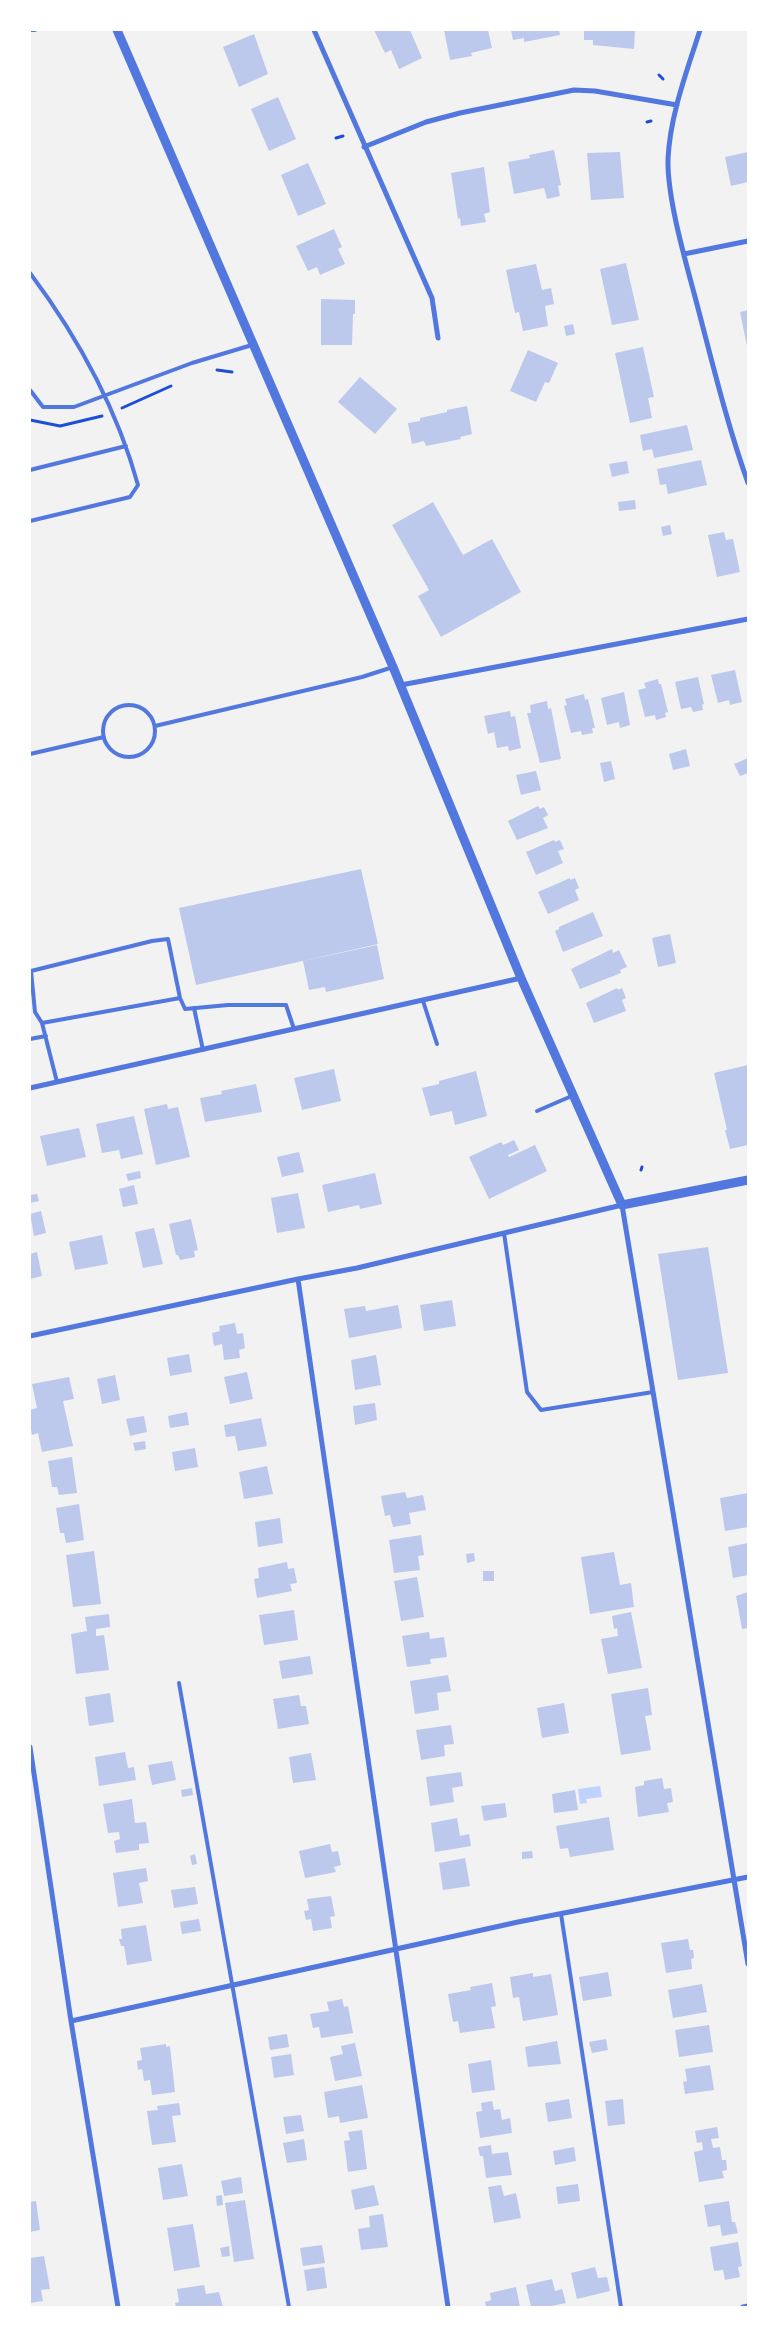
<!DOCTYPE html>
<html>
<head>
<meta charset="utf-8">
<style>
	body { margin:0 }
	#map { position:relative; width:778px; height:2337px; overflow:hidden; background:#f2f2f2; font-family:Quicksand,sans-serif }
	canvas { display:block }
	.frame { position:absolute; inset:0; border:31px solid #fff; pointer-events:none }
</style>
</head>
<body>
<div id="map">
<canvas width="778" height="2337"></canvas>
<div class="frame"></div>
</div>
<script>
const context = document.querySelector('canvas').getContext('2d');
context.lineJoin = 'round';
function fillPath(path, color) { context.fillStyle = color; context.fill(path, 'evenodd'); }
function trace(path, color, width, dash) { context.strokeStyle = color; context.lineWidth = width; context.lineCap = dash ? 'butt' : 'round'; context.setLineDash(dash || []); context.stroke(path); }
fillPath(new Path2D(`
	M600,1786l2,11 -16,2 1,4 -7,1 -2,-15z`), '#bfd3fe');
fillPath(new Path2D(`
	M374,30h36l12,28 -23,11 -8,-19 -6,3z
	M444,30h44l4,18 -21,5 1,3 -22,4z
	M511,30h48l1,5 -36,7v-4l-11,2z
	M584,30h51l-1,19 -41,-4v-5h-9z
	M254,34l14,40 -29,13 -16,-40z
	M278,97l18,42 -27,12 -18,-42z
	M554,150l7,35 -3,1 2,10 -13,3 -3,-11 -30,6 -6,-32 22,-4 -1,-3z
	M620,152l4,46 -33,2 -4,-47z
	M748,152v30l-17,4 -6,-29z
	M308,163l18,41 -28,12 -17,-41z
	M484,167l6,45 -6,2 2,8 -25,4 -1,-8 -2,1 -7,-46z
	M334,229l8,18 -4,2 7,15 -25,11 -3,-8 -9,4 -12,-25z
	M626,263l13,57 -27,5 -12,-56z
	M536,264l6,26 9,-2 3,16 -9,2 3,20 -25,5 -4,-19 -4,1 -9,-43z
	M321,299l34,1v14h-2l-1,31h-31z
	M748,310v36h-1l-7,-34z
	M573,324l2,10 -9,2 -2,-10z
	M643,347l11,50 -6,1 4,20 -22,5 -15,-70z
	M528,350l30,13 -9,20 -4,-1 -9,20 -26,-11z
	M360,377l37,32 -22,25 -37,-32z
	M467,406l5,28 -12,3 1,2 -35,7 -2,-5 -12,3 -4,-21 12,-2v-3l27,-6v-2z
	M687,425l6,25 -39,8 -2,-9 -9,2 -3,-16z
	M701,460l6,25 -39,9 -2,-10 -6,1 -3,-16z
	M627,461l2,12 -17,4 -3,-13z
	M635,500l1,9 -17,2 -1,-9z
	M433,502l30,53 29,-16 29,53 -80,45 -23,-41 11,-6 -37,-65z
	M670,525l2,9 -9,2 -2,-9z
	M724,532l2,8 7,-1 7,33 -23,5 -9,-42z
	M735,670l7,32 -12,3 -1,-5 -11,3 -7,-28z
	M698,677l6,27 -2,1 1,5 -10,2 -2,-5 -10,2 -6,-27z
	M658,679l1,5h2l7,28 -3,1 1,4 -10,3 -1,-5 -10,2 -7,-27 8,-2 -2,-5z
	M624,692l6,33 -10,3 -1,-6 -12,3 -6,-27z
	M584,694l1,6 3,-1 7,29h-3l1,5 -11,2 -1,-4 -10,2 -7,-27 3,-1 -2,-6z
	M547,701l1,8 3,-1 10,51 -21,4 -13,-50h4l-1,-8z
	M510,711l1,6 4,-1 6,32 -12,3 -1,-5 -11,2 -3,-16 -6,2 -4,-18z
	M686,749l4,17 -17,4 -4,-16z
	M748,758v15l-8,3 -6,-12z
	M611,761l4,18 -11,3 -4,-19z
	M536,771l5,19 -20,5 -5,-20z
	M538,806l2,3 4,-2 4,8 -5,3 5,10 -31,12 -9,-19z
	M554,840l1,2 5,-2 4,9 -6,2 5,12 -27,12 -10,-23z
	M361,869l17,75 -182,41 -17,-77z
	M570,878v2l5,-2 4,10 -4,2 4,10 -31,14 -10,-22z
	M593,912l10,24 -40,16 -8,-21 4,-2v-2z
	M670,934l6,29 -18,4 -6,-29z
	M377,945l7,34 -58,13 -1,-5 -16,3 -6,-29z
	M612,949l1,4 6,-3 8,17 -7,3 1,3 -41,16 -9,-20z
	M617,988l1,2 4,-2 4,10 -4,2 4,11 -32,12 -8,-20z
	M748,1065v80l-18,4 -5,-19h2l-13,-57z
	M334,1069l7,32 -39,9 -8,-32z
	M476,1071l11,45 -32,9 -3,-14 -22,5 -8,-28 17,-4v-3z
	M256,1084l6,28 -57,10 -5,-24 22,-4 -1,-3z
	M167,1104l1,5 10,-2 12,50 -34,8 -12,-56z
	M134,1116l9,38 -22,5 -2,-9 -17,3 -6,-29z
	M79,1128l7,29 -39,9 -7,-30z
	M514,1140l5,10 -11,5 1,2 26,-12 12,26 -58,28 -20,-42 32,-15 2,3z
	M299,1152l5,20 -22,5 -5,-20z
	M140,1171l1,7 -13,3 -2,-7z
	M375,1173l7,31 -22,5 -1,-4 -31,7 -6,-27z
	M134,1185l4,19 -15,3 -4,-18z
	M298,1193l7,35 -28,5 -6,-35z
	M37,1194l2,7 -9,2v-8z
	M41,1211l5,22 -12,3 -4,-22z
	M191,1219l7,31 -4,1 1,6 -15,3 -2,-5h-2l-7,-31z
	M154,1228l9,36 -20,4 -8,-36z
	M102,1235l6,29 -33,6 -6,-28z
	M708,1247l20,126 -50,7 -20,-126z
	M37,1252l5,24 -12,3v-25z
	M452,1300l4,26 -32,5 -4,-26z
	M398,1305l4,23 -53,10 -5,-29 21,-3 1,5z
	M235,1323l2,11 6,-1 2,15 -6,2 1,8 -16,2 -2,-16 -8,2 -2,-13 8,-2 -1,-5z
	M189,1354l3,18 -22,4 -3,-18z
	M376,1355l5,30 -26,5 -4,-30z
	M247,1372l6,27 -23,5 -6,-27z
	M115,1375l5,25 -18,4 -5,-25z
	M69,1377l5,22 -11,2 10,45 -31,6 -4,-19 -6,2 -2,-11v-14l7,-2 -5,-24z
	M375,1403l2,17 -22,5 -2,-19z
	M187,1412l2,13 -19,3 -2,-12z
	M144,1416l3,16 -17,4 -4,-17z
	M261,1418l6,28 -29,5 -3,-15 -9,1 -2,-12z
	M145,1441l1,8 -11,2 -2,-8z
	M195,1448l3,19 -23,4 -3,-19z
	M72,1457l5,36 -18,2 -2,-8h-5l-4,-26z
	M267,1466l6,28 -29,5 -5,-27z
	M405,1492l2,6 16,-3 3,15 -17,3 2,11 -18,3 -3,-12 -5,1 -4,-20z
	M748,1493v34l-23,4 -5,-33z
	M79,1504l5,36 -18,3 -2,-10h-4l-4,-25z
	M280,1518l3,25 -25,4 -3,-25z
	M421,1535l3,20 -6,1 2,14 -26,3 -5,-33z
	M748,1543v32l-15,3 -5,-31z
	M94,1551l7,53 -28,3 -7,-52z
	M614,1552l6,33 11,-2 3,24 -44,7 -9,-57z
	M474,1553l1,8 -8,2 -1,-9z
	M287,1562l1,7 6,-1 3,15 -7,1 2,7 -35,7 -3,-19 5,-1 -1,-10z
	M483,1571h11v10h-11z
	M417,1577l7,40 -23,4 -7,-40z
	M748,1592v36l-6,1 -6,-33z
	M294,1610l4,30 -34,5 -5,-30z
	M631,1612l11,56 -34,6 -7,-35 17,-3 -1,-8 -3,1 -2,-13z
	M109,1614l1,13 -14,2v7l8,-1 5,35 -33,4 -5,-40 16,-3 -2,-14z
	M429,1632l1,7 14,-2 3,20 -17,2 1,5 -24,3 -5,-31z
	M310,1656l3,18 -31,5 -3,-18z
	M448,1675l3,16 -14,2 2,17 -24,4 -5,-33z
	M648,1688l4,27 -7,1 6,34 -30,5 -10,-61z
	M110,1693l4,29 -25,4 -4,-29z
	M299,1695l2,11h5l3,18 -31,5 -5,-30z
	M564,1703l5,30 -27,5 -5,-30z
	M451,1725l3,19 -10,1 1,11 -24,4 -5,-30z
	M125,1752l3,16 6,-1 2,13 -37,6 -4,-29z
	M311,1753l5,27 -23,3 -4,-26z
	M172,1761l4,19 -24,5 -4,-20z
	M461,1772l2,14 -11,2 2,14 -24,4 -4,-29z
	M662,1778l2,11 7,-1 2,14 -6,1 2,9 -31,5 -3,-30 9,-2v-4z
	M192,1788l1,7 -11,2 -1,-7z
	M575,1790l3,20 -24,3 -2,-19z
	M132,1799l3,24 11,-1 3,21 -10,1v6l-23,3 -2,-12 6,-2 -1,-7 -11,1 -5,-29z
	M505,1803l2,14 -23,4 -3,-15z
	M609,1817l5,33 -44,7 -2,-9 -8,1 -4,-23z
	M457,1818l3,18 9,-2 2,12 -36,6 -4,-29z
	M330,1844l2,8 6,-1 3,14 -7,2 2,5 -31,6 -6,-27z
	M532,1851l1,7 -11,1v-7z
	M195,1854l2,10 -5,1 -2,-9z
	M465,1858l5,28 -27,4 -4,-27z
	M146,1868l2,13 -9,2 4,20 -25,4 -5,-34z
	M195,1887l3,17 -24,4 -3,-18z
	M331,1896l4,20 -5,1 2,11 -19,3 -2,-12 -5,1 -2,-9 5,-1 -2,-11z
	M199,1919l2,12 -19,3 -2,-12z
	M146,1925l6,36 -25,4 -3,-19h-3l-2,-7h3l-1,-10z
	M688,1939l2,11h3l1,8 -3,1 1,10 -26,4 -5,-30z
	M608,1972l4,24 -29,5 -4,-24z
	M533,1973v4l18,-3 7,41 -35,6 -4,-24 -6,1 -3,-21z
	M492,1983l4,23 -5,1 4,21 -35,5 -2,-12 -5,1 -5,-28 23,-4 -1,-3z
	M702,1984l5,28 -34,6 -5,-28z
	M342,1999l2,8 4,-1 5,27 -32,5 -2,-11 -6,1 -3,-14 19,-3 -2,-9z
	M709,2025l4,27 -34,5 -4,-27z
	M287,2034l2,13 -19,3 -2,-13z
	M606,2039l2,11 -16,3 -3,-11z
	M557,2041l4,23 -33,3 -3,-20z
	M355,2043l7,33 -27,5 -5,-24 13,-3 -2,-8z
	M166,2044v3l4,-1 5,46 -23,3 -2,-15 -6,1 -2,-12 -4,1 -1,-9 5,-1 -2,-12z
	M291,2054l3,21 -20,3 -3,-21z
	M491,2060l4,30 -23,3 -4,-29z
	M710,2065l4,25 -29,4 -2,-12 4,-1 -2,-12z
	M362,2085l6,33 -28,5 -1,-7 -11,2 -4,-26z
	M569,2099l3,19 -24,4 -3,-19z
	M623,2099l2,25 -17,2 -3,-25z
	M492,2101l2,9 6,-1 2,11 8,-2 2,15 -32,5 -4,-26 6,-1 -1,-8z
	M179,2103l2,12 -9,1 4,26 -24,3 -5,-34 11,-1 -1,-4z
	M301,2115l3,16 -18,3 -3,-17z
	M717,2127l2,11 -8,1 2,9 7,-1 2,13h4l1,10 -5,1 2,7 -25,4 -5,-30 9,-2 -1,-8 -5,1 -2,-12z
	M362,2130l5,39 -19,3 -4,-31 6,-1 -2,-8z
	M304,2139l3,21 -20,3 -4,-20z
	M491,2145l1,9 16,-2 4,23 -26,3 -3,-22h-3l-2,-9z
	M574,2147l2,14 -21,4 -2,-14z
	M182,2164l6,32 -25,4 -5,-32z
	M241,2177l2,16 -19,3 -3,-15z
	M578,2184l2,17 -22,3 -2,-17z
	M374,2185l5,20 -24,5 -4,-20z
	M501,2185l3,11 12,-3 5,25 -27,5 -6,-36z
	M222,2195l1,10 -6,1 -1,-10z
	M245,2200l9,59 -20,3 -9,-59z
	M36,2201l4,29 -10,2v-30z
	M729,2201l3,21h3l3,11 -16,3 -2,-11 -12,2 -4,-22z
	M383,2214l5,33 -27,3 -3,-21 12,-2 -1,-11z
	M193,2224l7,43 -26,4 -7,-43z
	M738,2242l4,24 -4,1 2,10 -15,3 -2,-10 -9,1 -4,-24z
	M322,2245l3,18 -22,3 -3,-18z
	M229,2246l1,10 -8,1 -2,-9z
	M44,2256l6,33 -9,1 2,11 -13,2v-45z
	M324,2267l3,21 -20,3 -3,-21z
	M595,2267l3,11 9,-1 3,14 -33,8 -6,-26z
	M552,2279l3,12 7,-2 4,14 -19,4h-16l-5,-22z
	M204,2285l2,9 13,-2 4,15h-47l-1,-4 4,-1 -2,-13z
	M516,2287l4,20h-34l-1,-5 6,-2 -1,-7z`), '#bdc9ec');
trace(new Path2D(`
	M659,75l4,4
	M647,122l4,-1
	M336,138l7,-2
	M217,370l15,2
	M122,408l49,-22
	M30,420l30,6 42,-10
	M641,1170l1,-3`), '#1d4ed8', 3);
trace(new Path2D(`
	M30,30h5
	M30,273c47,63 87,136 108,212l-8,12 -100,24
	M30,390l13,17h31l118,-44 60,-18
	M30,470l96,-24
	M103 731a26 26 0 1 1 52 0a26 26 0 1 1-52 0Z
	M155,726l207,-49 31,-10
	M30,754l74,-17
	M423,1001l14,43
	M194,1008l9,42
	M42,1023l138,-25
	M30,1039l16,-3
	M57,1082l-15,-59 -7,-11 -4,-41 121,-30 16,-2 12,59 5,11 43,-4h58l8,24
	M537,1111l37,-16
	M504,1233l23,159 14,18 112,-18
	M179,1683l110,624
	M561,1914l60,393`), '#5277de', 4);
trace(new Path2D(`
	M314,30l118,268 6,40
	M700,30c-13,41 -30,85 -32,129 -1,37 16,97 26,134 17,64 32,128 54,190
	M364,147l62,-25 34,-9 114,-23 21,1 82,14
	M684,254l64,-13
	M401,685l347,-66
	M30,1088l491,-110
	M298,1279c49,343 101,685 150,1028
	M30,1336l268,-57 59,-11 265,-63 126,759
	M30,1747l41,274 47,286
	M71,2021l447,-99 230,-45
	M743,2307l5,-1`), '#5277de', 5);
trace(new Path2D(`
	M117,30l276,637 128,311 101,227 126,-25`), '#5277de', 9);
</script>
</body>
</html>
